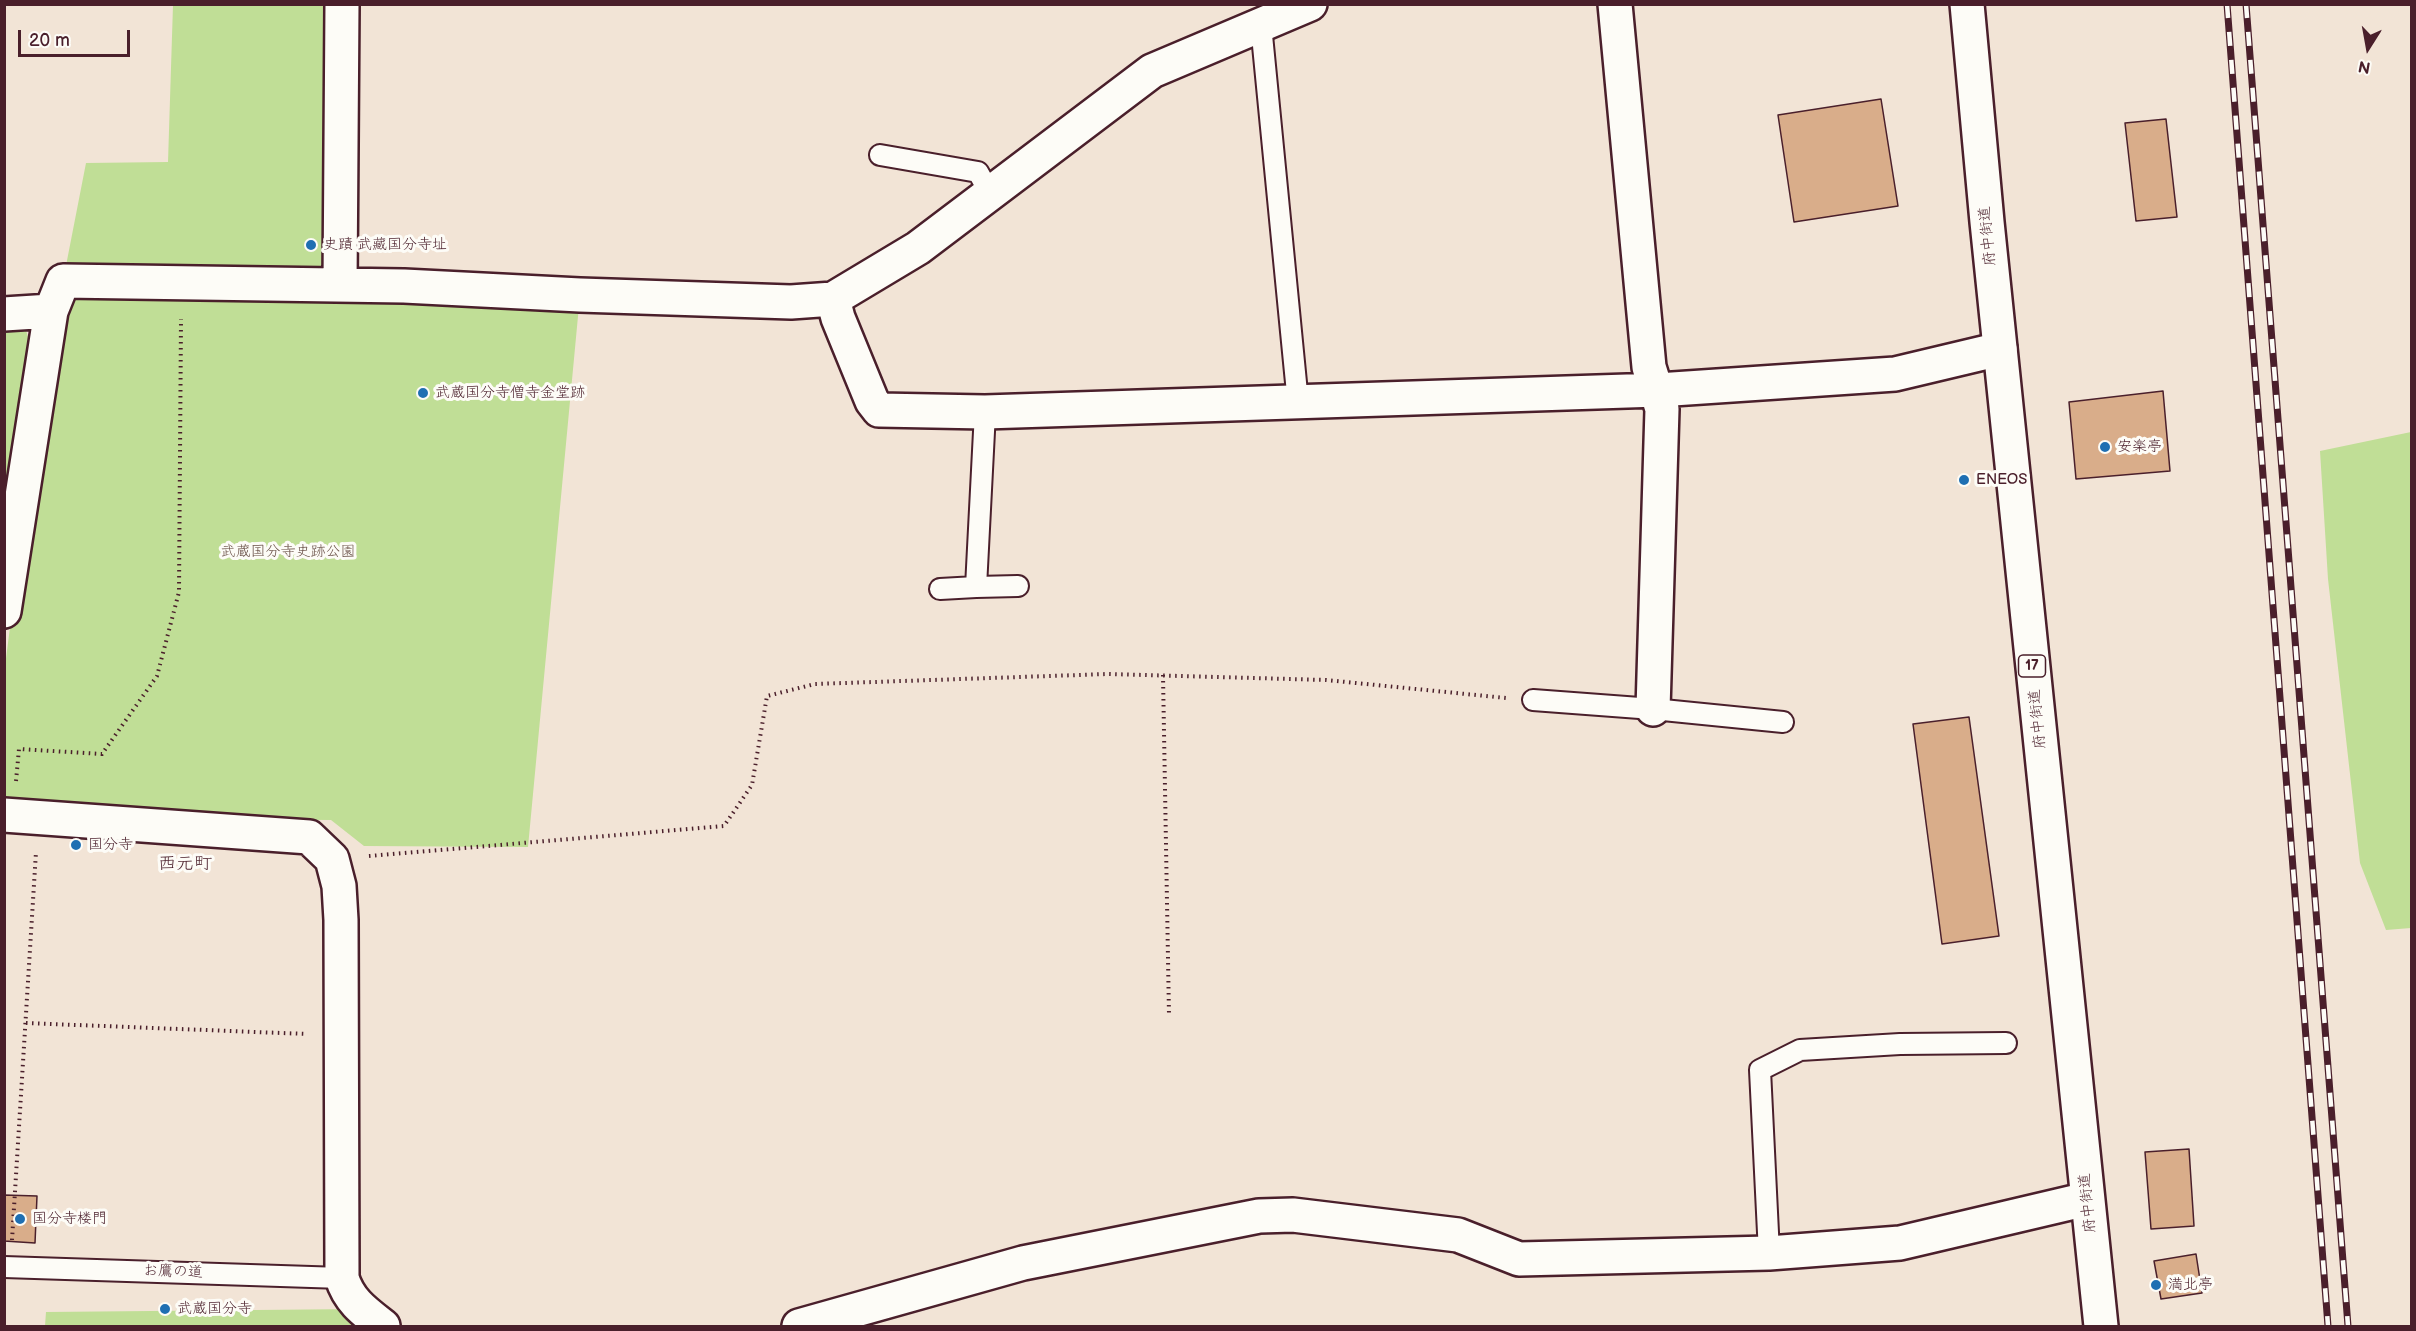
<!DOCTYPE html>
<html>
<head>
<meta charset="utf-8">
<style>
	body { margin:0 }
	#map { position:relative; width:2416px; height:1331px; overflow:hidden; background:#f2e4d6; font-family:"Balsamiq Sans",sans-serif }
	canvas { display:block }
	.frame { position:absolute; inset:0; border:6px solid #4a1f2b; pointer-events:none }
	.north { position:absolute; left:2338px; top:18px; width:60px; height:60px; -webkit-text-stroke:4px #fdfcf7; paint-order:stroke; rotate:191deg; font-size:16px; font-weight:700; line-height:24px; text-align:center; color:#4a1f2b }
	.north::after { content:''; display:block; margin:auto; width:21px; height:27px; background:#4a1f2b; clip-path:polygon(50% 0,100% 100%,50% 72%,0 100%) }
	.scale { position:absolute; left:18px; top:30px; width:112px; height:27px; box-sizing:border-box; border:3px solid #4a1f2b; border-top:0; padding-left:8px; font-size:18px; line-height:21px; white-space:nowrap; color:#4a1f2b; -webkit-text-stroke:4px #fdfcf7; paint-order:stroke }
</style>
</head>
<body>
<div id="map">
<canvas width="2416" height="1331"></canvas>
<div class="frame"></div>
<div class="north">N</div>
<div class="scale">20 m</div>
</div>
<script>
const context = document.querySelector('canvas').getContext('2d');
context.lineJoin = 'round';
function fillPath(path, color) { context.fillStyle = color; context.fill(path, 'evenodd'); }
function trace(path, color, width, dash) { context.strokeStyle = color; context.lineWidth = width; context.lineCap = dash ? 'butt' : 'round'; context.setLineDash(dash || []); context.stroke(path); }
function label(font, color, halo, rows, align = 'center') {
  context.font = font + ' "Balsamiq Sans","Klee One",sans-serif'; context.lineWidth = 6; context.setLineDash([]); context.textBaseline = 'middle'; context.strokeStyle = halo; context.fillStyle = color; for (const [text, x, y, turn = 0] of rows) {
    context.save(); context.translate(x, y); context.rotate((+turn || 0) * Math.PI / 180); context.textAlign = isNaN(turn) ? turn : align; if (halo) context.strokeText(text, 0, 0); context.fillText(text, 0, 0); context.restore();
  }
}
fillPath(new Path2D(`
	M173,5h169l-1,279 239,11 -52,552 -164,-1 -33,-26 -293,-2 -33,-13v-139l46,-355 12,-30 23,-118 82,-1z
	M5,327h20l4,13 -24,168z
	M2411,432v496l-25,2 -26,-67 -32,-284 -8,-128z
	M360,1309l23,17h-338l1,-14z`), '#c0de96');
const building = new Path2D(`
	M1881,99l17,107 -104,16 -16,-107z
	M2166,119l11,98 -41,4 -11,-98z
	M2163,391l7,80 -94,8 -7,-77z
	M1969,717l30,219 -57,8 -29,-220z
	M2189,1149l5,77 -43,3 -6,-77z
	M4,1195l33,1 -2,47 -31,-2z
	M2196,1254l6,39 -41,6 -7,-38z`);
fillPath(building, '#d9ad8a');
trace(building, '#4a1f2b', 1.5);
const service = new Path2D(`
	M1261,25l37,378
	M880,155l98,17 13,23
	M976,587l42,-1
	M940,589l36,-2 9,-175
	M1533,700l120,9 130,13
	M1769,1253l-9,-183 40,-20 100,-6 106,-1
	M4,1267l338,11`);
const minor = new Path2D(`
	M1615,4l34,363 13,42 -9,300
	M340,285l2,-281
	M833,299l5,19 34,83 7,9 106,2 673,-22 237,-16 105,-25
	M4,314l47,-3
	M4,611l47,-300 12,-30 341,5 176,9 211,7 42,-3 85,-51 234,-177 158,-67
	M4,815l305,22 23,22 7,27 2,34 1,358c7,23 23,34 41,48
	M799,1326l224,-63 236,-47 34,-1 165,20 61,24 250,-6 131,-10 187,-44`);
const primary = new Path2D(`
	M1967,4l20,218 114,1104`);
trace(service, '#4a1f2b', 24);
trace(minor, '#4a1f2b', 38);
trace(primary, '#4a1f2b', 38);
trace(new Path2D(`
	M1163,675l6,340
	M16,781l3,-32 83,5 55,-78 22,-84 2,-273
	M369,856l355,-30 28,-41 15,-89 48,-12 293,-10 218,6 180,18
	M26,1023l281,11
	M12,1240l24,-388`), '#4a1f2b', 4, [1.5, 4.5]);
trace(service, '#fdfcf7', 20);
trace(minor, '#fdfcf7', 33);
trace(primary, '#fdfcf7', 33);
const rail = new Path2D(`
	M2227,4l101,1322
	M2246,4l102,1322`);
trace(rail, '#4a1f2b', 7);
trace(rail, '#fdfcf7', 4.5, [14]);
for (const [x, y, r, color] of [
	[311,245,6,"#1f6fb2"],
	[423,393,6,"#1f6fb2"],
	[2105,447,6,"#1f6fb2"],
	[1964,480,6,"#1f6fb2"],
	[76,845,6,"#1f6fb2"],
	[20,1219,6,"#1f6fb2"],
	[2156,1285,6,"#1f6fb2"],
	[165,1309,6,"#1f6fb2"]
]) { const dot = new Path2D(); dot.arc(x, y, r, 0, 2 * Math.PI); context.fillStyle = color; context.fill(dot); trace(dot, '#fdfcf7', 2); }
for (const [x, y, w] of [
	[2032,666,27]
]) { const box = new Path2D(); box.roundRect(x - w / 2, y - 11, w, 22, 4.5); context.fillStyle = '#fdfcf7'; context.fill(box); trace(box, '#4a1f2b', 1.5); }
label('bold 14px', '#4a1f2b', null, [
	["17",2032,666]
]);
label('15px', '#4a1f2b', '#fdfcf7', [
	["府中街道",1988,236,-96],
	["府中街道",2038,719,-96],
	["府中街道",2088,1203,-96],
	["お鷹の道",173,1272,2]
]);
label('15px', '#4a1f2b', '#fdfcf7', [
	["史蹟 武藏国分寺址",323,245],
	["武蔵国分寺僧寺金堂跡",435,393],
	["安楽亭",2117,447],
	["ENEOS",1976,480],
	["国分寺",88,845],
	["国分寺楼門",32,1219],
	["満北亭",2168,1285],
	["武蔵国分寺",177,1309]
], 'left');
label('15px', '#684f46', '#fdfcf7', [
	["武蔵国分寺史跡公園",288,552]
]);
label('18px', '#4a1f2b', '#fdfcf7', [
	["西元町",185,864]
]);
</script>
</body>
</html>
